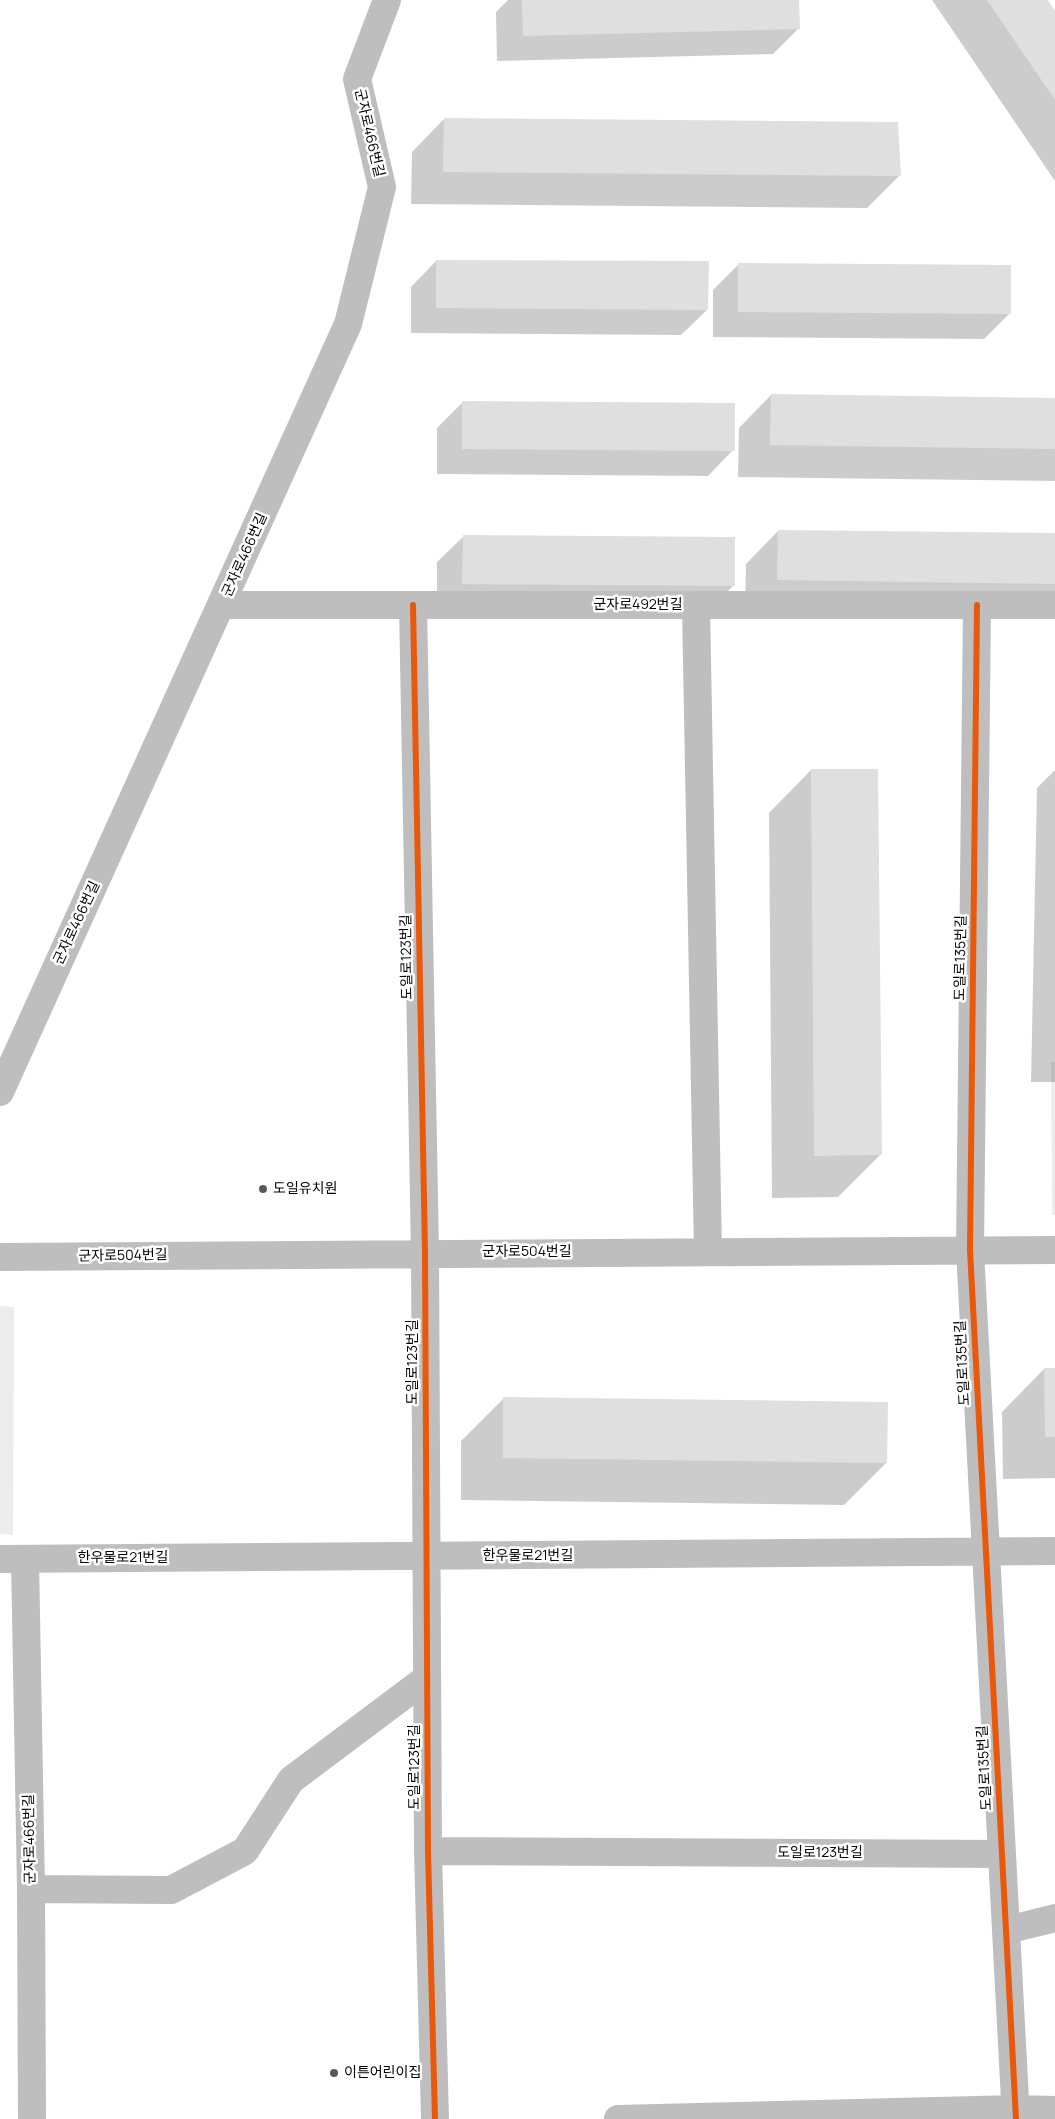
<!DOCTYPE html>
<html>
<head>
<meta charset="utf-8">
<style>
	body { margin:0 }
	canvas { display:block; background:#fff }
</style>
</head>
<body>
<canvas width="1055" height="2119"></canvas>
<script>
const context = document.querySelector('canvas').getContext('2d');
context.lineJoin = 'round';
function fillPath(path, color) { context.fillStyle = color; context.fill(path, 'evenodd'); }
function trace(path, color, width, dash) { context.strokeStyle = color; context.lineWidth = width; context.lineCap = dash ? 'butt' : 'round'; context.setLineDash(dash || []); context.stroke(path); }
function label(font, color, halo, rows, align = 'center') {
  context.font = font + ' Manrope,"Noto Sans KR",sans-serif'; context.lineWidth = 5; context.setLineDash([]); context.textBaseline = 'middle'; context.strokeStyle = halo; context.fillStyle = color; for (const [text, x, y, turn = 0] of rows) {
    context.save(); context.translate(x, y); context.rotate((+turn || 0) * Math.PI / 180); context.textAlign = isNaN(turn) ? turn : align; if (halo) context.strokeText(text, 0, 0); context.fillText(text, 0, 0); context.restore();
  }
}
fillPath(new Path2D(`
	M1051,1062h4v153h-3z
	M0,1306l14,1 -1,228 -13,-1z`), '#ececec');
fillPath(new Path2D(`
	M508,0h290v29l-25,25 -276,7 -1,-49z
	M932,0h114l9,13v168z
	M444,119l455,57 -32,32 -456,-4 1,-52z
	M436,261l271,49 -26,25 -270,-2v-46z
	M739,264l271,49 -26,26 -271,-2v-47z
	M771,395l284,4v82l-317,-4 1,-49z
	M463,402l270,48 -25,26 -271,-2v-46z
	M778,531l277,4v82l-310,-5 1,-48z
	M463,537l271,48 -26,26 -271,-1v-48z
	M811,770l69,385 -42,42 -66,1 -3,-385z
	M1055,770v312h-24l6,-294z
	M1044,1369h11v109l-52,1 -1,-67z
	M504,1398l382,65 -42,42 -383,-5v-59z`), '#0003');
fillPath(new Path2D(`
	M522,0h277l1,29 -277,7z
	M987,0h61l7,11v89z
	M444,118l454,4 3,54 -458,-4z
	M436,260l273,1 -1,49 -272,-2z
	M738,263l273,2v49l-273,-2z
	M771,394l284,4v51l-285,-4z
	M462,401l273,2v48l-273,-2z
	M778,530l277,3v51l-278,-4z
	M463,535l272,2v49l-273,-2z
	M811,769h67l4,386 -68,1z
	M1044,1368h11v69h-10z
	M503,1397l385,5 -1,61 -384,-5z`), '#dfdfdf');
trace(new Path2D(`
	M222,605h833
	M413,605l12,648 3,598 7,268
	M977,605l-7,645 46,869
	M696,606l12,646
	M0,1092l348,-768 34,-137 -25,-108 30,-79
	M0,1257l1055,-7
	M0,1559l1055,-8
	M25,1559l6,330 1,230
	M428,1851l574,3
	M31,1889l140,1 74,-39 46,-71 136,-102
	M1007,1930l48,-12
	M618,2119l398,-10 39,1`), '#bebebe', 28);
trace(new Path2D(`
	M413,605l12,648 3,598 7,268
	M977,605l-7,645 46,869`), '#e8590c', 6);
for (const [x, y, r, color] of [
	[263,1189,5,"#595959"],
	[334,2073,5,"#595959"]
]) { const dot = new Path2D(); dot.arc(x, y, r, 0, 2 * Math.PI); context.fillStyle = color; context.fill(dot); trace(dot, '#fff', 2); }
label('14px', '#000', '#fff', [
	["군자로466번길",369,133,77],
	["군자로466번길",245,555,-66],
	["군자로492번길",638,605],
	["군자로466번길",77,923,-65],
	["도일로123번길",407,957,-91],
	["도일로135번길",961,958,-89],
	["군자로504번길",527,1252],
	["군자로504번길",123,1256,-1],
	["도일로123번길",413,1362,-90],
	["도일로135번길",963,1363,-93],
	["한우물로21번길",528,1556],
	["한우물로21번길",123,1558],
	["도일로123번길",415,1767,-90],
	["도일로135번길",985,1768,-93],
	["군자로466번길",30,1839,-91],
	["도일로123번길",820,1853]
]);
label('14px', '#000', '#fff', [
	["도일유치원",273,1189],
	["이튼어린이집",344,2073]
], 'left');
</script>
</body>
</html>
